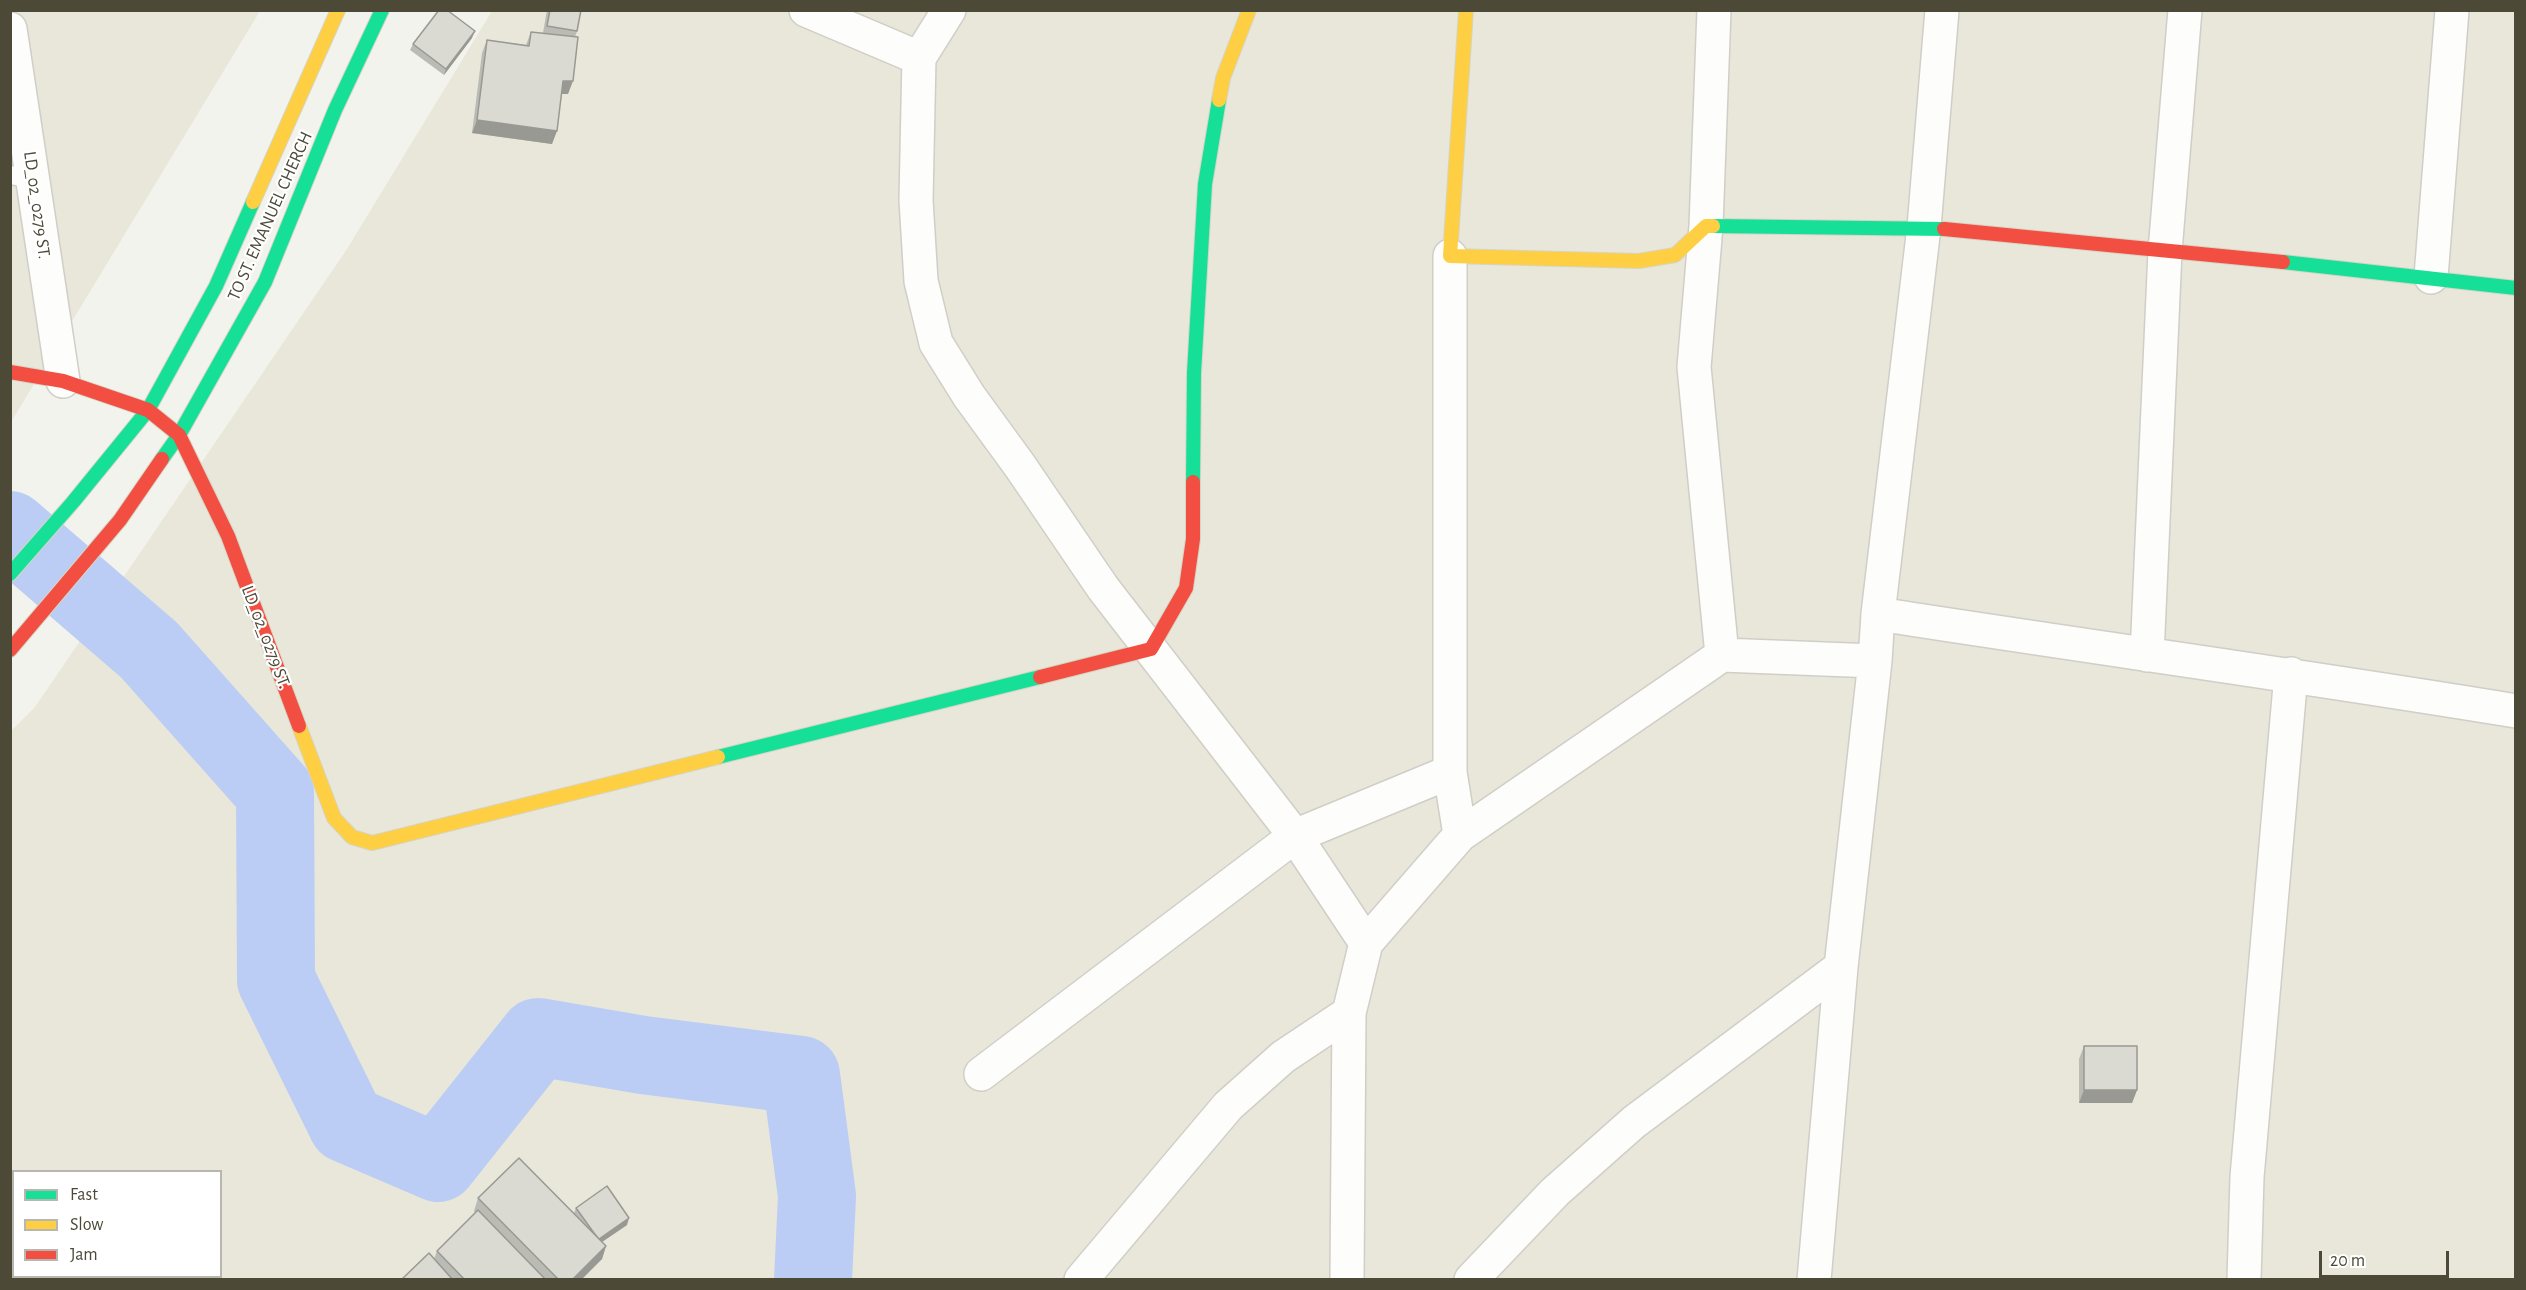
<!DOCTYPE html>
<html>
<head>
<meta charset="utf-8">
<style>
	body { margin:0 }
	#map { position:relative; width:2526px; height:1290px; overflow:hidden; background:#f3f3ed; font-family:"Alegreya Sans",sans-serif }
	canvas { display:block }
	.frame { position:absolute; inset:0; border:12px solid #4c4a37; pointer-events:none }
	.legend { position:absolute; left:12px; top:1170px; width:210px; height:108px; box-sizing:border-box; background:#fff; border:2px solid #b7b7af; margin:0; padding:8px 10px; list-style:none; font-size:18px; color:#4c4a37 }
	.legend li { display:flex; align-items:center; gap:12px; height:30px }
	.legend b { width:30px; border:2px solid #b7b7af }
	.scale { position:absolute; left:2319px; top:1251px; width:130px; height:27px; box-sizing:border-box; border:3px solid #4c4a37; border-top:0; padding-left:8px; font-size:18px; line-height:21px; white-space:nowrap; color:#4c4a37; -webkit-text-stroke:4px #fff; paint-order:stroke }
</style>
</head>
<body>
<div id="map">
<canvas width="2526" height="1290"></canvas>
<div class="frame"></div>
<ul class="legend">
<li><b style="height:8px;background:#16e098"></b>Fast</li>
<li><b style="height:8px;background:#ffcf43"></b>Slow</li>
<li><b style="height:8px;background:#f24e42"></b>Jam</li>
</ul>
<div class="scale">20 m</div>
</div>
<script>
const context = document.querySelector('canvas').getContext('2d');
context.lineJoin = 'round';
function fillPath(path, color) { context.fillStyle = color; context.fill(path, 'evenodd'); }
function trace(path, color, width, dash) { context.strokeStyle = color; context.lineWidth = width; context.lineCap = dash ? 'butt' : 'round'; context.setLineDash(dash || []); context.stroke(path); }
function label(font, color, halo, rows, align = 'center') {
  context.font = font + ' "Alegreya Sans",sans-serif'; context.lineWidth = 4.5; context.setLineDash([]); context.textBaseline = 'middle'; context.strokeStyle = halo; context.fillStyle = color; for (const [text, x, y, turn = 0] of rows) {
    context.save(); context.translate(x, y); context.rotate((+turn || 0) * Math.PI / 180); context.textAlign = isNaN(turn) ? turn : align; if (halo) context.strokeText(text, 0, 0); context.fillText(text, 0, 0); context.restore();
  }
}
fillPath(new Path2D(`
	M11,11h249l-249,411z
	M492,11h2023v1268l-2504,1v-549l24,-24 312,-458zM14,1172h206v104h-206z`), '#e8e7da');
trace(new Path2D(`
	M10,530l139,120 126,142 1,188 71,144 91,39 100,-126 105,18 158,20 16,121 -4,84`), '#bbcdf4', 78);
const lane = new Path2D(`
	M10,175l23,4`);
const street = new Path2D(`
	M806,10l113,48 30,-48
	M1714,10l-8,216 -12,141 28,288
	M10,29l53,352
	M919,58l-3,142 5,81 15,62 33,53 51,70 83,122 192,248 71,107
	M1450,256v516l10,63
	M2431,277l21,-267
	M1878,614c212,33 425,62 638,97
	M2147,655l18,-404 20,-241
	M981,1074l314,-238 155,-64
	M163,1276v4
	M1081,1280l147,-174 55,-49 66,-44 17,-70 94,-108 262,-180 153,6
	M1347,1280l2,-267
	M1471,1280l84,-88 79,-70 207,-155
	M1814,1280l27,-313 34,-306 3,-47 46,-387 18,-217
	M2244,1280l3,-103 44,-503`);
const fast = new Path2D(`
	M1713,226l231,3
	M2283,262l233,26
	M162,459l17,-24 86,-153 70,-172 47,-100
	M1193,482l1,-109 11,-189 14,-84
	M10,574l63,-72 75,-92 68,-124 37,-84
	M718,757l322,-80`);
const slow = new Path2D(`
	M1466,10l-16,246 189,5 36,-6 31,-29h7
	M1219,100l4,-22 26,-68
	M253,202l85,-192
	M299,726l35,92 18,19 20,6 346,-86`);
const jam = new Path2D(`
	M1944,229l339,33
	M10,372l53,9 85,29 31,25 49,101 71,190
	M10,650l110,-130 42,-61
	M1040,677l111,-28 35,-61 7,-49v-57`);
trace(lane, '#d0cec7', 21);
trace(street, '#d0cec7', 36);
trace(fast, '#d5d5c5', 16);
trace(slow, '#d5d5c5', 16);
trace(jam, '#d5d5c5', 16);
trace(lane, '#fdfdfc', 18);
trace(street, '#fdfdfc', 33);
trace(fast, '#16e098', 14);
trace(slow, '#ffcf43', 14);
trace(jam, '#f24e42', 14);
fillPath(new Path2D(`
	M547,10h34l-4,21 -2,6 -7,57h-6l-10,50 -80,-11 10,-80 5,-13 39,5 5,-13 12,1z
	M472,38l-28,37 -34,-25 3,-6z
	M2084,1046l53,44 -5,13h-53v-44z
	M478,1198l96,15 2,-5 51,17 -25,17 4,4 -4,13 -21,21h-180l33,-21 3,-8 38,-38 -1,-2z`), '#bbbbb5');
fillPath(new Path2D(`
	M475,31l-3,7 -28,37 2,-6z
	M563,81h10l-5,13h-9z
	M477,120l80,11 -5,13 -80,-11z
	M2084,1090h53l-5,13h-53z
	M629,1218l-2,7 -31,21 2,-7z
	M606,1246l-4,13 -21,21h-9z`), '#999993');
const building = new Path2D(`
	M439,10h8l28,21 -29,38 -33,-25z
	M550,10h31l-4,21 -30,-5z
	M531,32l47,5 -5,44h-10l-6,50 -80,-11 10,-80 42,6z
	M2084,1046h53v44h-53z
	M519,1158l87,88 -34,34h-13l-81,-82z
	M607,1186l22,32 -30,21 -5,-6 -18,-25z
	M478,1210l68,70h-81l-28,-29z
	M429,1253l24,27h-52z`);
fillPath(building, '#dadad2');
trace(building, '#999993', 1.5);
label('18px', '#4c4a37', '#fff', [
	["LD_02_0279 ST.",37,205,82],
	["TO ST. EMANUEL CHERCH",270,216,-66],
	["LD_02_0279 ST.",266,637,69]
]);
</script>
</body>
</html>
